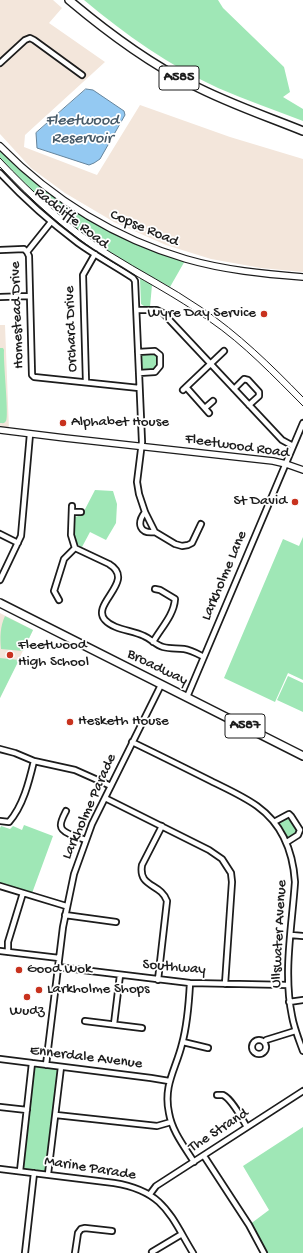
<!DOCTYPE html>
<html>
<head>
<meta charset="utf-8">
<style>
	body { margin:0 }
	canvas { display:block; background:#fff }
</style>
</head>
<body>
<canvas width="303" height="1253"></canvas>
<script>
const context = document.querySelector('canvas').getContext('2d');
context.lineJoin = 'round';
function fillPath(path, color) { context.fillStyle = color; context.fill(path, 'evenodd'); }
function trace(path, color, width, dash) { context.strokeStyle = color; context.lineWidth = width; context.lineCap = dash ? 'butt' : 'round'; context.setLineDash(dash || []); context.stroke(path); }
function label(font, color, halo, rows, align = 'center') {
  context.font = font + ' "Gochi Hand",sans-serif'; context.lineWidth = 3.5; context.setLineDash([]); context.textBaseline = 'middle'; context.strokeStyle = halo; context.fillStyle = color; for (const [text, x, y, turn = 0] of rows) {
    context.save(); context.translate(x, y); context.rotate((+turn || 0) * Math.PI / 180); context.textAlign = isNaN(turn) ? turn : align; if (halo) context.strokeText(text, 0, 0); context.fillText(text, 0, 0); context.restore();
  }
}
fillPath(new Path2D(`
	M0,0h53l9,8 -13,15 56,39 -80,73 -1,12 73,28 43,-70 90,32 73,22v113l-42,-4 -50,-9 -45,-14 -52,-23 -49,-29 -34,-25 -31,-34z
	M0,325h5l4,105h-9z
	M0,613l33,17 -33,68z`), '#f3e6db');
fillPath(new Path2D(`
	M84,0h134l5,8 61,59 6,25 -7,5 20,12v12c-28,-11 -57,-21 -85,-33 -50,-23 -92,-53 -134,-88z
	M0,150l39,36 28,20 37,19 82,34 -16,28c-29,-16 -59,-33 -86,-53 -31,-22 -58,-49 -84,-76z
	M140,278l12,7 -2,22 -6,-1 -3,-2z
	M0,348h3l1,2c-1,11 5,66 2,71 -2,3 -3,2 -6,2z
	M155,351l5,4v11l-5,6 -16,1 -1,-21z
	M95,490l18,1 4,13 -1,19 -10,17 -16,-8 -8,15c-10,-4 -8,-18 -8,-27l1,-3 7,-2z
	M303,537v143l-15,-7 -13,29 -51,-24 59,-139 16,7z
	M5,616l28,14 -10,21 -22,-2c-1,-12 -1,-22 4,-33z
	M0,658l19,2 -19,38z
	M288,676l15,7v29l-26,-12z
	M289,814l11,16 -13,12 -13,-20z
	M24,825l29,11 -22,60 -31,-10v-58l1,-2 9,3 3,-3 9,4z
	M32,1063l29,4 -13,107 -28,-3z
	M303,1127v126h-39l-15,-28 20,-15 -26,-44z`), '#9fe7b6');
const water = new Path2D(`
	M86,89l7,1 31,21 1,4 -25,44 -6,4 -5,2 -52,-17 -1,-15z`);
fillPath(water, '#94c9f2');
trace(water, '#64849c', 1);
const minor = new Path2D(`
	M0,63l25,-23 5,-2 4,2 48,35
	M0,173c24,26 50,49 78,70 18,13 37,23 55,35l2,3 7,161 -5,40 2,12 6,18 10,20 20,12 7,2 6,-1 4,-2 9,-19
	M0,250l24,-1 3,3
	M27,252l2,4 3,119 2,2 105,11
	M27,252l24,-30
	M0,297l30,-1
	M137,310h20l6,3 119,127 11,6
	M138,352l17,-1 5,4v11l-5,6 -16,1
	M86,382l-3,-107 12,-21
	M186,387l23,26
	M234,389l10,-10 4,1 11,12v4l-10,9
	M183,390l41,-39
	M205,408l8,-7
	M72,506l-1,29 4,13 34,16c28,17 -19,40 -4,56 9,10 27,10 39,16 7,3 12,9 19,11 7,2 14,1 21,2 7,1 14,5 20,8
	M72,512h9
	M145,512c-9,12 -5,22 10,20
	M0,534l18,9
	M0,580l21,-44 9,-102
	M59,600l-5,-9 10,-32 11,-11
	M153,642c8,-14 21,-27 22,-43l-15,-9 -5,-1
	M187,697l116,-274
	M132,742c27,13 53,26 79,39 16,8 32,15 46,25 25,18 36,46 38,76 -3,44 -12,91 -3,134 2,12 7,24 11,35
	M0,749l15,4 19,8 41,9 36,16
	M105,798l104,52 13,9 9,14 1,9 -7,102
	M66,811c-2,4 -6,11 -5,15 0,7 19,12 25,14
	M0,821l9,1c14,-16 20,-40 25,-61
	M274,822l15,-8 2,2 9,14 -2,5 -11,7
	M0,886l66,20
	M65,915l51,7
	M291,935l12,1
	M0,951l59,7
	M8,952v-10l15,-49
	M58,967l132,16 98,2
	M158,980l9,-79c-6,-18 -29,-13 -25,-36l20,-39
	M190,983c-1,19 -3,43 -8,61 -6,25 -19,41 -13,69 3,18 15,33 25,49
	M289,1002l14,-2
	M85,1021l57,7
	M114,1024l6,-49
	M252 1047a7 7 0 1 1 14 0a7 7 0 1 1-14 0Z
	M183,1042l25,6
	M264,1042l2,-2 29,-9
	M0,1059l151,19 18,3
	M46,1065l17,-138 11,-53 18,-50 69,-139
	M217,1095c0,0 6,0 6,0 9,4 19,24 24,32
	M0,1107l27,3
	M56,1115l101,11 14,-4
	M204,1156l45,69 15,28
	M0,1169l114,14c50,8 56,32 79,70
	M20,1171l12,-108
	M48,1174l13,-107
	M150,1194l6,-8 147,-95
	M152,1252l30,-18
	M25,1253l9,-80
	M75,1253l3,-20 3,-4 4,-1 27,3`);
const tertiary = new Path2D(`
	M0,146c52,53 115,92 186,113 38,11 78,15 117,18
	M0,430l65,8 208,23 13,3 17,6`);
const primary = new Path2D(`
	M0,603l303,153`);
const trunk = new Path2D(`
	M69,0c38,32 78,62 122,84 36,19 75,32 112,47`);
trace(minor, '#1c1c1c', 8);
trace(tertiary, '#1c1c1c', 8);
trace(primary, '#1c1c1c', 10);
trace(trunk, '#1c1c1c', 10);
trace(minor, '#fff', 4.5);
trace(tertiary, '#fff', 5.5);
trace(primary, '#fff', 7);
trace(trunk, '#fff', 7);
trace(new Path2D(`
	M0,158c33,35 69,68 110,94 30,19 62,35 91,55 38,26 70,57 102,90
	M0,167c32,34 66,65 106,91 34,21 70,39 103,63 35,24 64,55 94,85`), '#1c1c1c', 1);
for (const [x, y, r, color] of [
	[264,314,4,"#c8321e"],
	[63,423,4,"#c8321e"],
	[295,502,4,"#c8321e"],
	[10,655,4,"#c8321e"],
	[70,722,4,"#c8321e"],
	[19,970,4,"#c8321e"],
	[39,990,4,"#c8321e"],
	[27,997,4,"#c8321e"]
]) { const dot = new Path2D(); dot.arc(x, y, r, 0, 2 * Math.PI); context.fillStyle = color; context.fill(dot); trace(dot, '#fff', 1.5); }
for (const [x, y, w] of [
	[179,78,40],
	[245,726,40]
]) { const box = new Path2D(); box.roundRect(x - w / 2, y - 12, w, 24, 3); context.fillStyle = '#fff'; context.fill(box); trace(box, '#1c1c1c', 1); }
label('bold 14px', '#1c1c1c', null, [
	["A585",179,78],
	["A587",245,726]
]);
label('15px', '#1c1c1c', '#fff', [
	["Radcliffe Road",71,219,38],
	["Copse Road",144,229,23],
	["Homestead Drive",18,315,-92],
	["Orchard Drive",72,329,-92],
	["Fleetwood Road",237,447,8],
	["Larkholme Lane",225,576,-67],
	["Broadway",157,668,26],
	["Larkholme Parade",90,807,-66],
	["Ullswater Avenue",280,934,-87],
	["Southway",174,968,5],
	["Ennerdale Avenue",86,1058,7],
	["The Strand",219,1131,-33],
	["Marine Parade",90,1169,9]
]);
label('15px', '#1c1c1c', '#fff', [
	["Wyre Day Service",256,314,"right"],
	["Alphabet House",71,423],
	["St David",287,502,"right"],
	["Fleetwood",18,646],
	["High School",18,663],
	["Hesketh House",78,722],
	["Good Wok",27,970],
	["Larkholme Shops",47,990],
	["Wudz",27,1012,"center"]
], 'left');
label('italic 16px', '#465967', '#fff', [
	["Fleetwood",82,122],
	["Reservoir",82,140]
]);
</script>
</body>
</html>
